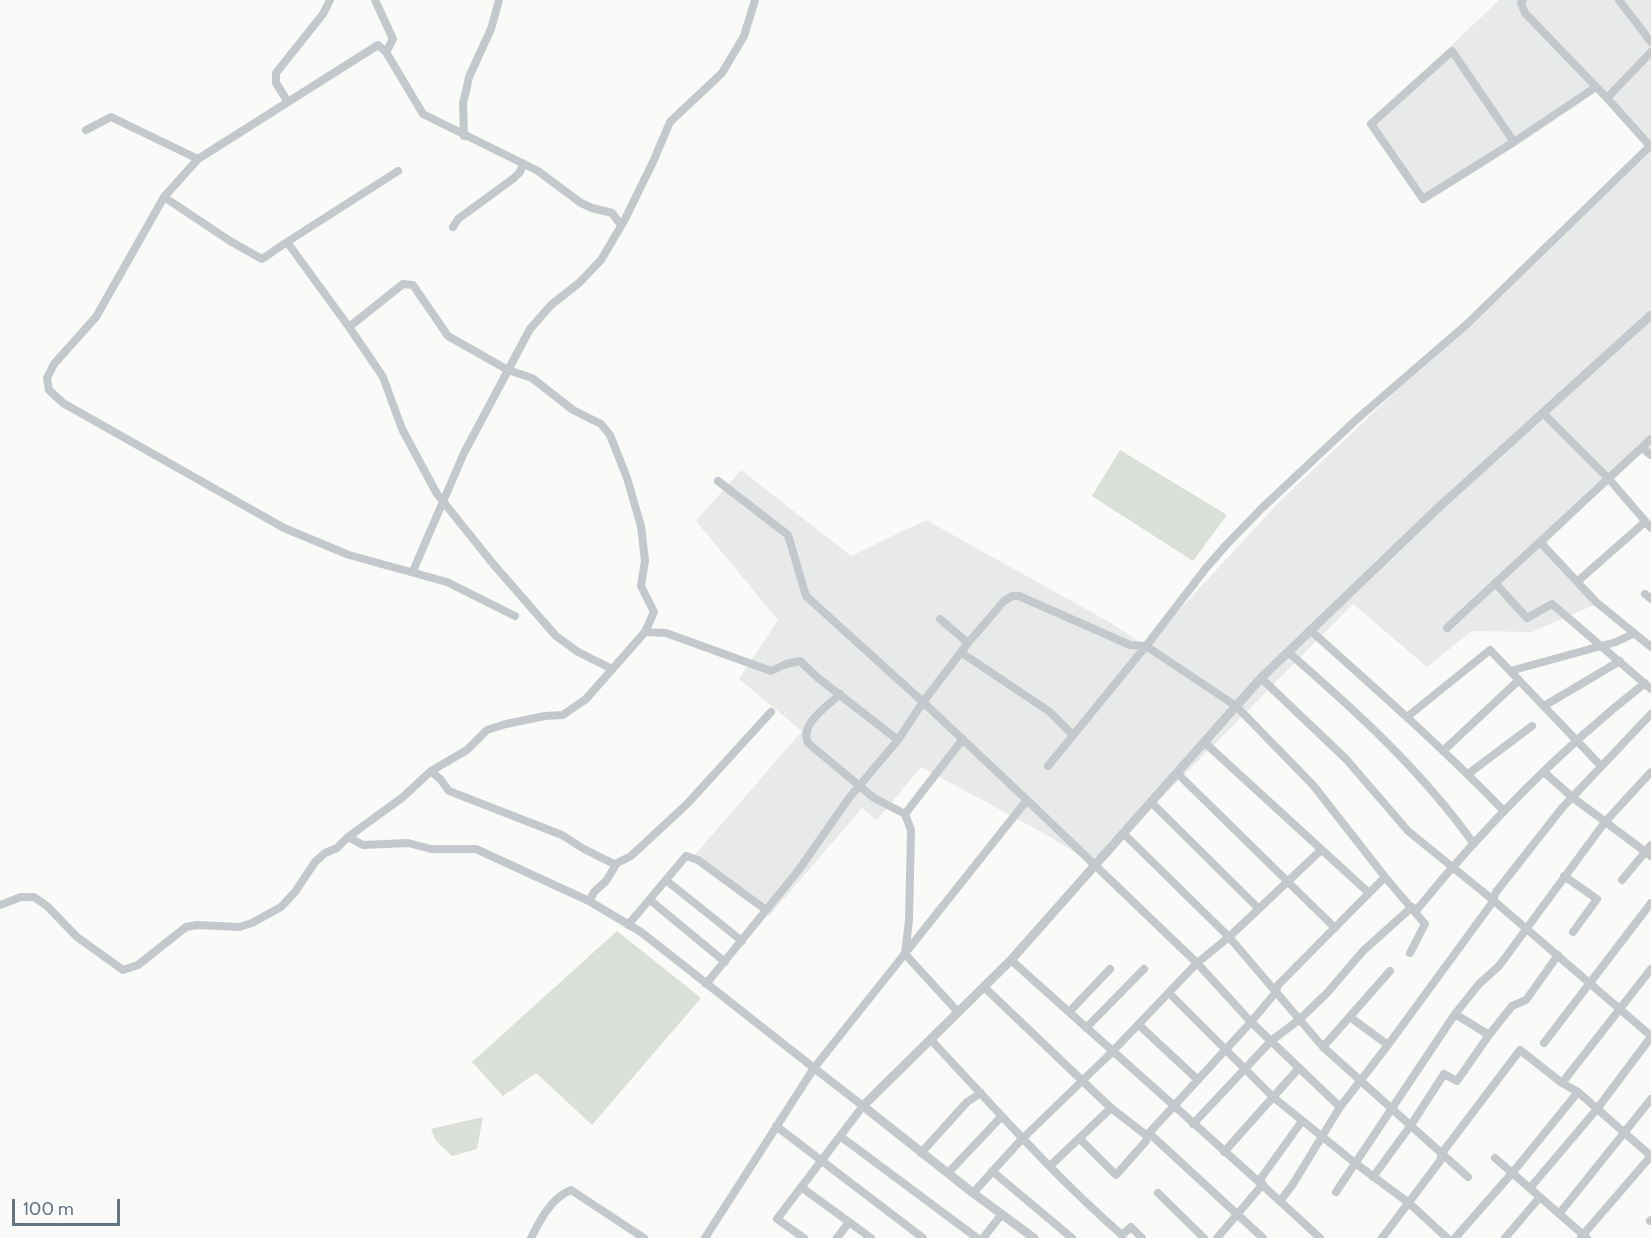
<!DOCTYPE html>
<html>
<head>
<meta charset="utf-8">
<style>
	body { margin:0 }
	#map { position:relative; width:1651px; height:1238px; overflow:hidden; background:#fafaf8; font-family:Cabin,sans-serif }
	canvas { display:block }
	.scale { position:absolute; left:12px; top:1199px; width:108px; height:27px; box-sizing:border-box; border:3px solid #657683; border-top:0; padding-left:8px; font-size:18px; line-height:21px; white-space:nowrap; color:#657683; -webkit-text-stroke:4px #fff; paint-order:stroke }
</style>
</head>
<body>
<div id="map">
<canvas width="1651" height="1238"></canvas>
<div class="scale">100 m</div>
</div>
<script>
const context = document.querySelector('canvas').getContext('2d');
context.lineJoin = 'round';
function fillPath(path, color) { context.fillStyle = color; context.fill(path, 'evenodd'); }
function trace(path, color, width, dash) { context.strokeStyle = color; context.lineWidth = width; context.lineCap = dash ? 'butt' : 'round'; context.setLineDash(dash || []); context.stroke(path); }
fillPath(new Path2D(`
	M1499,0h152v455l-9,-7 -95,95 35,39 12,23 -62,27 -60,-1 -45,36 -74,-63 -258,261 -50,-31 -124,-67 -44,53 -15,-12 -93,108 -77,-58 110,-127 -63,-52 39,-59 -82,-99 45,-51 110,86 75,-36 185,103 35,23 136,-147 185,-175 182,-178 -53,-59 -173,112 -53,-75z`), '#e8e9e9');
fillPath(new Path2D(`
	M1120,450l107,65 -34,46 -101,-65z
	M617,931l84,67 -109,127 -56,-52 -33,23 -31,-34z
	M483,1117l-6,32 -25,7 -16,-15 -5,-12z`), '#dadfd7');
trace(new Path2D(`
	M375,0l18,39 -7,13 -8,-7 -180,114 -34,38 -68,120 -42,47 -7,14 2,12 14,13 221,125 65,27 98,27 68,34
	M1523,0l-2,3 4,10 82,85 44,49
	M1619,0l32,42
	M386,52l37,62 115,57 43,32 11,5 20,5 9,12
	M1607,98l44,-46
	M288,102l-12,-19v-10l47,-59 7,-14
	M86,130l25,-13 87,42
	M464,136l-1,-33 3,-12 3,-14 22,-48 8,-29
	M1514,142l-62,-91 -81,73 52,75 91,-57 82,-55
	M453,227l5,-8 56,-41 6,-6 3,-9
	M287,242l111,-71
	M349,327l34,50 19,52 35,65 57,71 62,71 22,16 34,17
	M1543,413l66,66 42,49
	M1642,448l9,7
	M718,481l70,54 18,61 117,106 104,98 -213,268 49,38 -86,113 27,19
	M1540,542l56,60 55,45
	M413,571l51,-118 66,-124 21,-24 28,-22 22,-23 23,-39 29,-59 17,-40 52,-49 22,-37 11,-36
	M1578,581l67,-59
	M1495,583l32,35 25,-14 99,85
	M1645,594l6,5
	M940,619l28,24
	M1447,628l204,-189
	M1310,630c66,59 132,117 194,181
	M645,632l21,1 105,38 15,-7 14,-3 18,17 80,62
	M1288,652c68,59 133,118 186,192
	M962,653l88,59 23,23
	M1510,671l106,-29 17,-8
	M1261,678l85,81 62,72 85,69 158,136
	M840,694c-12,12 -41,30 -32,49l66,55 31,16 58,-75
	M1544,706l76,-45
	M1407,717l83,-67 111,116
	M1204,742l165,151
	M1443,751l76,-71
	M1048,766l98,-120 60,-78 21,-24 35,-36 95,-89 110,-95 183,-178
	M431,771l10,9 8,11 113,44 22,14 32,16
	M1544,772l28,25 79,59
	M1177,773l158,155
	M1468,774l64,-48
	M1027,800l170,163 54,59 89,85
	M1151,802l108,107
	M905,814l6,16 -2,90 -4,34 53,58
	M1123,833l106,104 94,110 145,130
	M348,837l15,8 45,-2 23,6h45l113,52 52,31 173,136 -109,170
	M1564,876l33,23 -24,33
	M1622,880l29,-35
	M667,881l75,60
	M650,900l75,62
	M589,901l5,-9 12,-11 11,-18 14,-7 56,-52 84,-92
	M0,905l21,-8h13l13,9 30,31 46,33 15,-5 48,-38 11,-2 42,2 13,-4 29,-16 14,-15 20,-30 10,-9 12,-5 11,-11 55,-40 28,-26 36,-21 20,-20 19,-6 39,-8 18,-1 23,-16 59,-67 9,-20 -13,-26 4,-25 -4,-35 -14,-48 -17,-43 -9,-11 -28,-14 -41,-32 -24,-8 -60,-34 -35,-51 -10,-1 -54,43 -62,-85 -25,17 -32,-18 -66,-44
	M1415,912c68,-84 145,-162 230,-229
	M628,925l58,-69 12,4 68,50
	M1011,960c103,93 208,184 309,278
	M706,984l92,-113 51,-73 49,-58 25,-38 45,-59 36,-42 8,-5h7l111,49 16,1 90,60 77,79 72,92 40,47 -15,29
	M984,987l127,121 35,27
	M1170,994l103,103 82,66 54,40 38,35
	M1069,1012l41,-43
	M1455,1014l34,21
	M1350,1017l38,28
	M1139,1025l59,55
	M1086,1028l58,-59
	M931,1040c62,66 122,135 191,195l9,-8 11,11
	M1544,1043l107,-140
	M1323,1047l67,-76
	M1562,1083l89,-114
	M1193,1124l78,-83 29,-22 27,-26 36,-42 49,-44
	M776,1126l147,112
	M1149,1133l114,105
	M840,1136l137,102
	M1079,1138l37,37 30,-34 3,-8 102,-111 25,-30 2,-7 107,-108
	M1224,1152l75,-84
	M921,1153l46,-51 14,-9
	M1495,1158l92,80
	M1050,1166l61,-58
	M992,1171l80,67
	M948,1173l53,-56
	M1373,1177l38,-52 33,-51 13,7 32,-46 23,-29 14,-6 32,-45
	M1259,1181l43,-60
	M801,1187l70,51
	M1530,1188l67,-79 54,-72
	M1336,1192l119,-178 24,-30 20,-18 106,-144 46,-50
	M973,1193l47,-52 92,-89 85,-89 32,-26 92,-87
	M1158,1193l46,45
	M1281,1200l12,-16 47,-77 48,-62 104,-142 4,-11 66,-84 89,-94
	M1559,1214l92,-115
	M1650,1221l1,-1
	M1581,1237l70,-81
	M531,1238c9,-18 21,-41 40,-48l73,48
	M837,1238l12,-16
	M983,1238l19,-24
	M1217,1238l46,-54
	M1382,1238l58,-77 2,-8 78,-103 42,33 16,9 73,64
	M1455,1238l58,-66 65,-80
	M1505,1238l35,-41`), '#c3c8cc', 8);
trace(new Path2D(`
	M1034,1238l-61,-45 -110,-87 148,-146 250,-282 177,-170 213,-193`), '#c3c8cc', 9);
</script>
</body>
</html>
